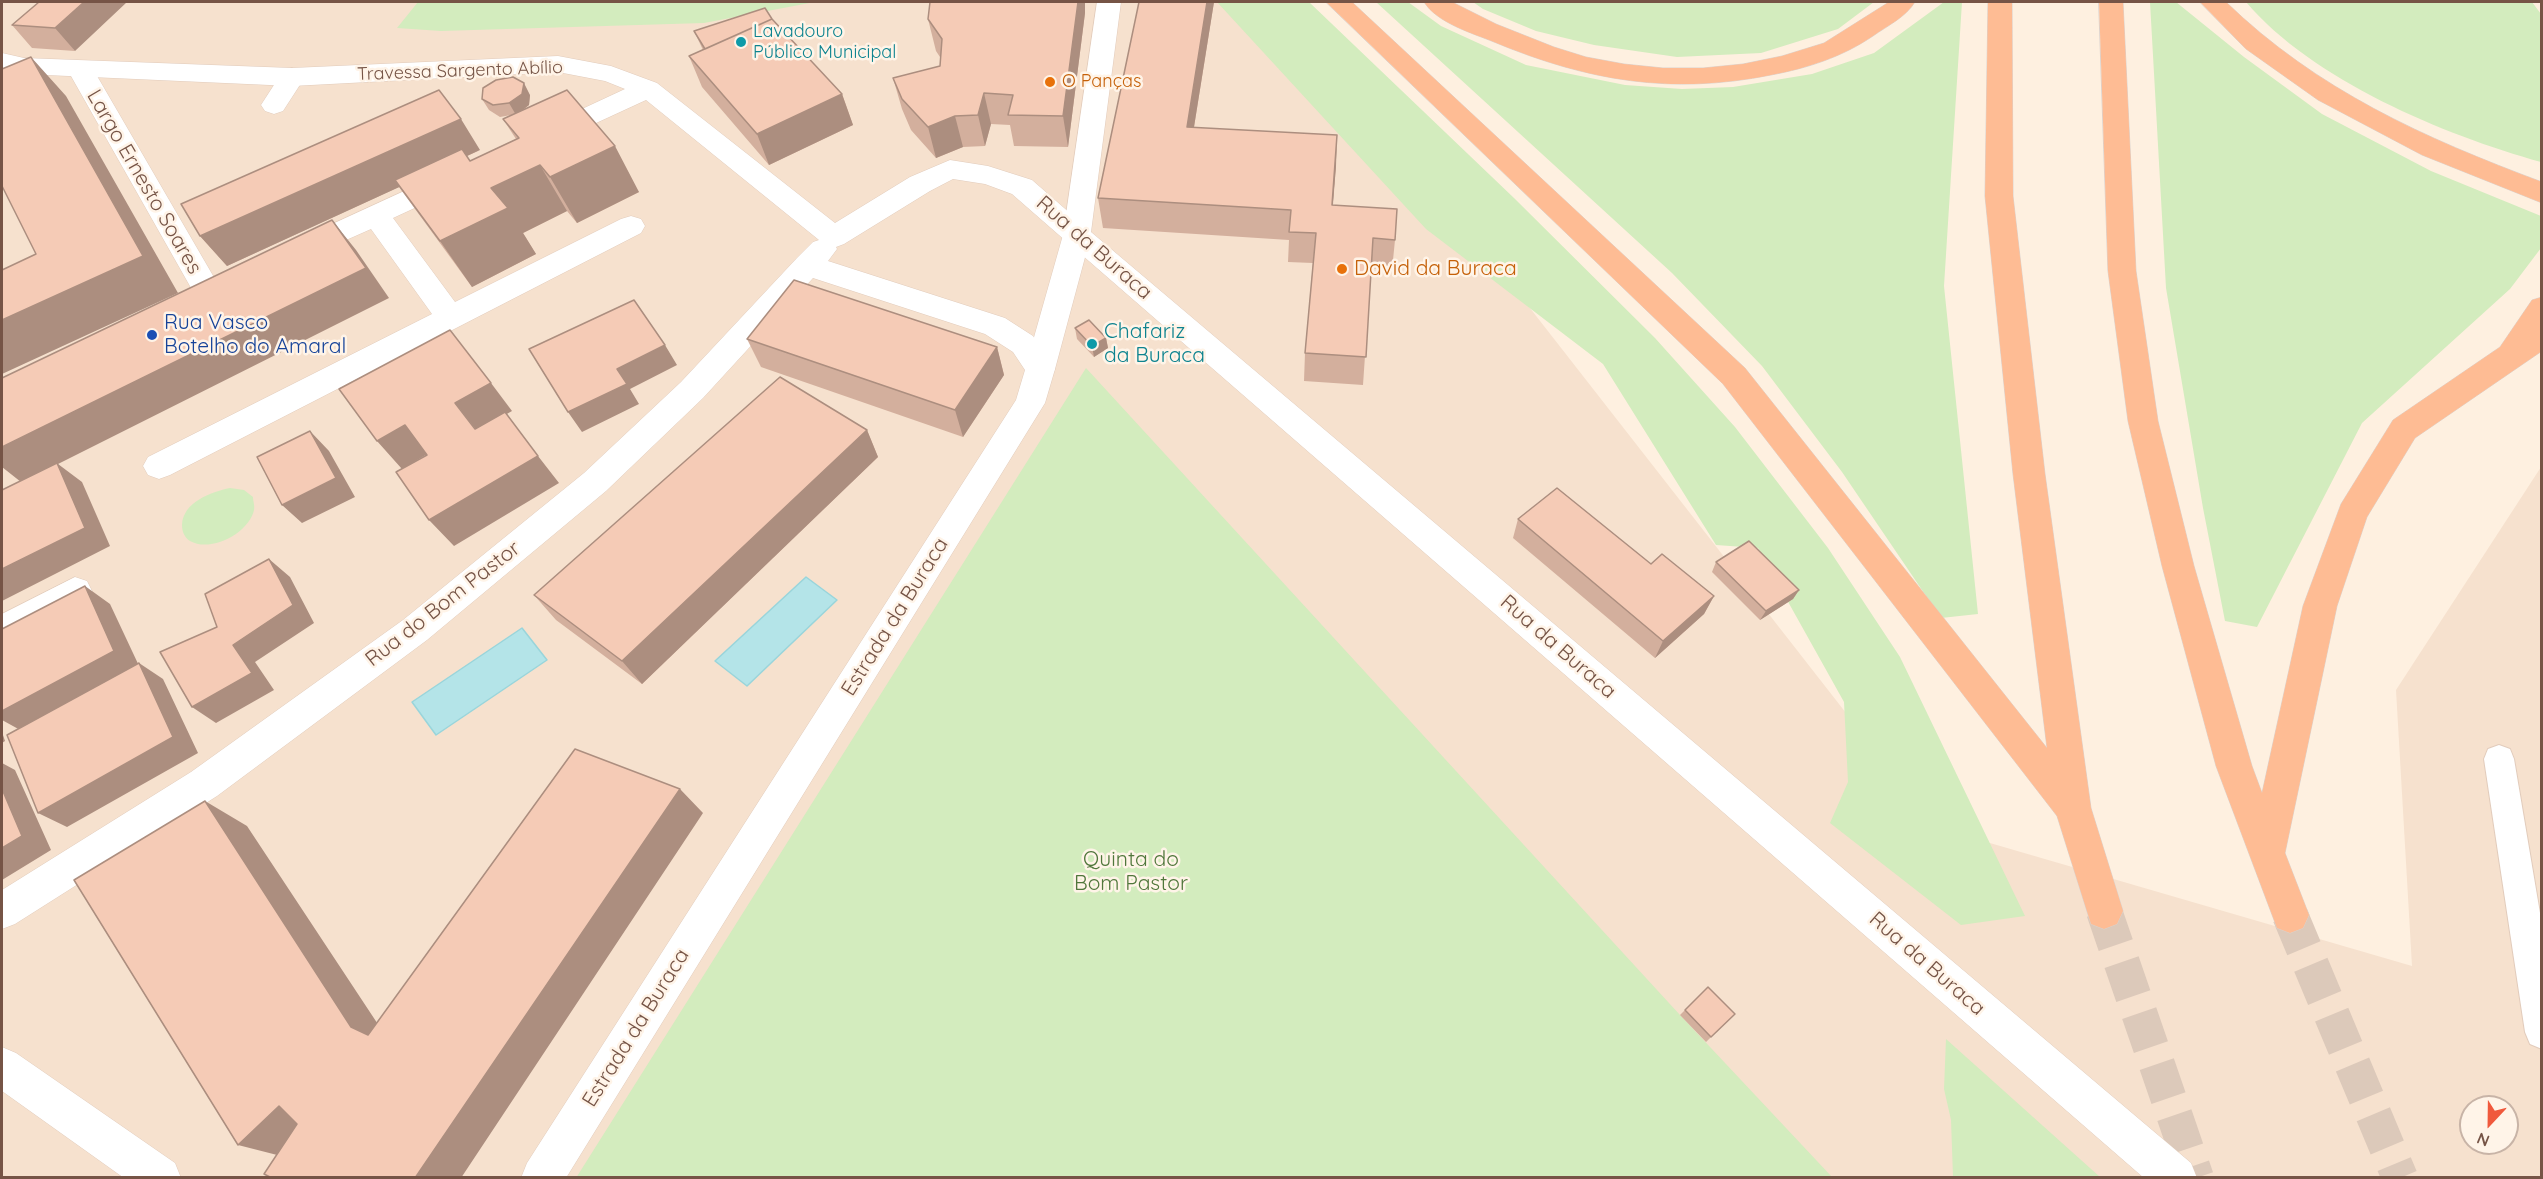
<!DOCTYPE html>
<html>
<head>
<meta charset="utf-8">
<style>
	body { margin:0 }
	#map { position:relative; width:2543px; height:1179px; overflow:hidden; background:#fef0e0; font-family:Quicksand,sans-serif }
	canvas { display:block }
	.frame { position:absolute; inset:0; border:3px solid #765446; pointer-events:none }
	.north { position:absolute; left:2459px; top:1095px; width:60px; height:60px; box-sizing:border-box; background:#fff4e8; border:2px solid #c8b4a7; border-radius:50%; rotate:202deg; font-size:16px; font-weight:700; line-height:24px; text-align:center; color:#765446 }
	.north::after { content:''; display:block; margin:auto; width:21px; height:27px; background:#f0593c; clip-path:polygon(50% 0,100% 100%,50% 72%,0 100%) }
</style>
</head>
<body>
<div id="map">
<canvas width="2543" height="1179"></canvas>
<div class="frame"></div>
<div class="north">N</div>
</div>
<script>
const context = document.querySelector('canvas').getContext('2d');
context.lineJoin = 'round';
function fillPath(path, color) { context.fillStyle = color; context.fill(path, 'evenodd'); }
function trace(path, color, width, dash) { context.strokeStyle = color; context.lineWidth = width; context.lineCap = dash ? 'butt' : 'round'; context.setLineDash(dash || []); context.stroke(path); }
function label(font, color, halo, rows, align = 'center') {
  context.font = font + ' Quicksand,sans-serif'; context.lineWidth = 5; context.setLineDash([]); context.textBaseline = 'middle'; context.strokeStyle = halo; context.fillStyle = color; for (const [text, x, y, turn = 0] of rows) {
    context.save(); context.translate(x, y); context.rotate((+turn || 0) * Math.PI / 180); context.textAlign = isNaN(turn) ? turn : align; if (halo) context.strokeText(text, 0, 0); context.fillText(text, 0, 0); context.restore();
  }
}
fillPath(new Path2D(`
	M2,2h1282l18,14 633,811 477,139 -16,-276 145,-223v710l-2539,1zM2471,1107h36v36h-36z`), '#f6e1ce');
fillPath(new Path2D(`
	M418,2h397l-111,21 -263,8 -44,-3z
	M1217,2h92l205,196 141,140 80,89 93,121 72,109 125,259 -64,9 -131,-102 18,-41 -4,-80 -86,-154 -42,-3 -113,-181 -177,-135z
	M1376,2h32l33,24 85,39 99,20 57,4 51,-2 79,-13 62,-21 70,-51h18l-18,284 34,328 -37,4 -99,-146 -80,-106 -90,-93z
	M1473,2h401l-36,27 -77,24 -84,4 -83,-12 -58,-14 -53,-22z
	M2150,2h26l68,55 78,57 109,57 110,45v32l-31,41 -148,134 -105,204 -32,-6 -22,-113 -37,-220z
	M2246,2h286l9,12v148c-97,-27 -229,-82 -295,-160z
	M1086,368l594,647 152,162 -1256,1z
	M230,488l14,2 9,7c0,4 2,9 1,13 -5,23 -43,43 -64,31 -6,-4 -8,-10 -8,-16 1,-23 29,-33 48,-37z
	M1946,1039l154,138h-147l-2,-57 -7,-31z`), '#d3ecbe');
const water = new Path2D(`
	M806,577l31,23 -90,86 -32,-25z
	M522,628l25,32 -111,75 -24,-33z`);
fillPath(water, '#b4e4e8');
trace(water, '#99d5db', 1.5);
trace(new Path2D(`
	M2104,911l92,267
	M2290,915l110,263`), '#dcc9ba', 36, [36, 18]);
const service = new Path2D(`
	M2499,745l11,4 4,10 28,166v124l-12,-5 -5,-12 -41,-273 4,-10z`);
const pedestrian = new Path2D(`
	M80,61l9,2 4,6 126,217 4,8 -4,8 -10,3 -10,-3 -132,-233 4,-6z
	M292,68l9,3 4,6 -22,34 -9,3 -9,-3 -4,-6 22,-34z
	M1077,225l10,3 4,7 -36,134 -4,8 -11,4 -11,-4 -4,-8 38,-134 4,-7z`);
const minor = new Path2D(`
	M2,53l22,5 268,10 266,-12 53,10 46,17 178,140 75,-46 40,-17 38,6 44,14 55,48 4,7 -4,7 -10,3 -10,-3 -55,-48 -27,-10 -32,-5 -23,12 -86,53 -8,3 1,2 -9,12 177,57 28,18 22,33 -10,34 -479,775h-45l6,-15 489,-763 9,-30 -12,-18 -28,-18 -172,-56 -110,120 -97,93 -179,149 -210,156 -202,128 -13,5v-39l189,-118 212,-152 181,-147 97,-91 116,-124 16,-16 6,-2 -173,-140 -89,41 -9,3 -9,-3 -4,-6 4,-6 86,-40 -20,-8 -47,-9 -266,14 -268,-12 -22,-5z
	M450,170l10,3 4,7 -4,7 -67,31 62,84 166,-83 10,-3 10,3 4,7 -4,7 -471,242 -11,4 -11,-4 -5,-9 5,-9 284,-143 -61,-85 -70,31 -10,-3 -4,-7 4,-7z
	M75,577l12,4 5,10 -5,10 -73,39 -12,4v-30z
	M2,1047l14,6 159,110 6,15h-57l-122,-87z`);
const tertiary = new Path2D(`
	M1097,2h24l-30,230 1100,931 6,15h-53l-1077,-936 -4,-7z`);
const trunk = new Path2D(`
	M1326,2h26l393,366 302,380 -34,-274 -28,-278 3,-194h24l1,194 32,278 46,334 32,103 -6,13 -13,5 -13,-5 -34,-108 -334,-432z
	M1424,2h28l44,22 58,23 32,10 38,7 39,4h40l40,-4 39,-8 42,-13 65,-41h26c-9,15 -28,24 -42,34 -31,21 -65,32 -102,39 -100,20 -183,6 -277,-33 -22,-9 -57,-19 -70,-40z
	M2099,2h24l13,269 22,150 36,145 58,200 10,27 41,-187 38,-102 52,-84 107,-73 32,-47 10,-3v54l-127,87 -48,79 -30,89 -52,247 24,62 -6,13 -13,5 -13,-5 -61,-162 -54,-200 -34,-145 -20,-150z
	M2200,2h26c91,88 198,136 316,180v21l-120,-48 -104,-55 -72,-51z`);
trace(service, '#e2ccbc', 2);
trace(pedestrian, '#e2ccbc', 1);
trace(minor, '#e2ccbc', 1);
trace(tertiary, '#e2ccbc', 1);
trace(trunk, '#dbd3cf', 1);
fillPath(service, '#fff');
fillPath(pedestrian, '#fff');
fillPath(minor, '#fff');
fillPath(tertiary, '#fff');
fillPath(trunk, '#febc94');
fillPath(new Path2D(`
	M39,2l36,49 -43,-3 -20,-23z
	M1085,2v11l-17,134 -54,-1 -4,-21 -19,-1 -6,22 -22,1 -27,11 -25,-28 -9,-21 -9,-31 47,-12v-9l-4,-6 -8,-32z
	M1139,2h75l-20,125 142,39 -3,39 62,35 -3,30 -21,-2 -8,117 -59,-4 1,-28 8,-90 -25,-1 1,-22 -186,-12 -5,-30z
	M772,19l70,75 11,31 -84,40 -67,-78 -13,-31 14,-6 -9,-19z
	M530,95l-1,10 -7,6 117,81 -62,31 -10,-12 -44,22 13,21 -64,33 -73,-100 -172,79 -27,-30 280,-86 -13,6 3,5 46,-22 -13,-20 8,-4 -11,2 -11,-7 -7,-11z
	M1075,328l31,10 2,10 -14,9 -17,-18z
	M747,339l250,8 7,28 -41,62 -202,-70z
	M867,430l11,27 -236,227 -86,-64 -22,-25z
	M1518,519l133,45 63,32 -10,18 -49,44 -142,-120z
	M1716,562l83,28 -6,9 -33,21 -48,-48z
	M1708,987l3,50 -5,5 -26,-27z`), '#d3af9d');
fillPath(new Path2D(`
	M84,2h43l-52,49 -20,-23z
	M1078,2h7v11l-17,134 -5,-31z
	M1207,2h7l-25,156 -2,-31z
	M31,57l35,39 112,197 -176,81v-54l141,-64z
	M524,83l6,12 -1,10 -13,10 -7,-12z
	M984,93l7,31 -6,22 -7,-31z
	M842,94l11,31 -84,40 -12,-31z
	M955,116l8,31 -27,11 -8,-31z
	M461,119l19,31 -253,116 -27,-30z
	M1337,135l-1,31 -6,70 2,-31z
	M615,146l24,46 -62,31 -27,-46z
	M540,165l27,46 -44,22 13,21 -64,33 -32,-46 51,-53z
	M332,220l24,30 33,48 -331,166 24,18 28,64 -108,55v-32l19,-87 -19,-15v-20z
	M1106,338l2,10 -14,9 -2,-11z
	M665,345l12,20 -47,24 9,15 -57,28 -14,-20 49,-43z
	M997,347l7,28 -41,62 -8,-27z
	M491,383l21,28 -35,20 -22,-28z
	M405,425l24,28 -27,16 -25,-28z
	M867,430l11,27 -236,227 -20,-23z
	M310,431l19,20 26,46 -53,26 -20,-18z
	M538,456l21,27 -105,63 -25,-26z
	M269,559l21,18 24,46 -59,39 19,28 -58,33 -24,-16z
	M85,586l25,18 30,64 -118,63 -20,-11v-9z
	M1799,590l-6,9 -33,21 6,-9z
	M1714,596l-10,18 -49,44 8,-17z
	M139,663l24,16 35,74 -131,74 -29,-14z
	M2,732l3,9 -3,2z
	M2,763l13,7 36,80 -49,30z
	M680,789l23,24 -242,365h-46z
	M205,801l42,25 144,218 -23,-9 -17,-8z
	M279,1106l45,14 -39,37 -47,-12z`), '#ac8e7f');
const building = new Path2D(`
	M39,2h45l-29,26 -43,-3z
	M930,2h148l-15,114 -55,-1 5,-20 -29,-2 -6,22 -23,1 -27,11 -26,-28 -9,-21 47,-12 2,-27 -14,-20z
	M1139,2h68l-20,125 150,8 -5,70 65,4 -2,31 -22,-2 -7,119 -61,-4 11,-120 -27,-1 2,-22 -193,-12z
	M765,8l7,11 -67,30 -11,-18z
	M772,19l70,75 -85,40 -68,-78z
	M31,57l112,199 -141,64v-50l34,-16 -34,-68v-117z
	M513,77l11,6 -2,11 -13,9 -16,2 -11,-6 1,-11 13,-8z
	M439,90l22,29 -261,117 -19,-32z
	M567,90l48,56 -65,31 -10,-12 -49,23 17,20 -68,33 -45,-61 67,-31 8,12 49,-23 -16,-19z
	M332,220l34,48 -364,179v-69z
	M794,280l203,67 -42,63 -208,-71z
	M634,300l31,45 -48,24 10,15 -59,28 -39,-63z
	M1089,320l17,18 -14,8 -17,-18z
	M450,330l41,53 -36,20 20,26 30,-17 33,44 -109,64 -33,-48 31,-17 -22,-30 -28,16 -38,-52z
	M780,377l87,53 -245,231 -88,-66z
	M310,431l26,47 -54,27 -25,-48z
	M57,463l28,65 -83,41v-79z
	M1557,488l94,76 11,-10 52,42 -51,45 -145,-122z
	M1749,541l50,49 -33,21 -50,-49z
	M269,559l24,46 -60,40 19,28 -60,34 -32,-55 57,-25 -12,-33z
	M85,586l29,65 -112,60v-82z
	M139,663l34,74 -135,76 -31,-78z
	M575,749l105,40 -265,389h-143l-8,-4 33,-50 -18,-18 -41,39 -164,-265 131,-79 146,226 17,8z
	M2,789l20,47 -20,12z
	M1708,987l27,27 -24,23 -26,-27z`);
fillPath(building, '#f5cbb6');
trace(building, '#ac8e7f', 1.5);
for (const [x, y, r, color] of [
	[741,42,6,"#0f9aa8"],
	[1050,82,6,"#e8710a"],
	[1342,269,6,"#e8710a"],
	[152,335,6,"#1a4fb4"],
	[1092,344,6,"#0f9aa8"]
]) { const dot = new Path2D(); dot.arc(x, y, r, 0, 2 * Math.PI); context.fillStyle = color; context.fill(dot); trace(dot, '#fff4e8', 2); }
label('18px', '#0d838f', '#fff4e8', [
	["Lavadouro",753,32],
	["Público Municipal",753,53]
], 'left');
label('18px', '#765446', '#fff4e8', [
	["Travessa Sargento Abílio",460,71,-2]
]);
label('18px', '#c56008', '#fff4e8', [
	["O Panças",1062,82]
], 'left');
label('21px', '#765446', '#fff4e8', [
	["Largo Ernesto Soares",144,182,60],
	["Rua da Buraca",1094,248,41],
	["Rua do Bom Pastor",443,604,-38],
	["Estrada da Buraca",895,617,-58],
	["Rua da Buraca",1558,647,41],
	["Rua da Buraca",1927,964,41],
	["Estrada da Buraca",636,1028,-58]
]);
label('21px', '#c56008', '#fff4e8', [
	["David da Buraca",1354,269]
], 'left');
label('21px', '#164399', '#fff4e8', [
	["Rua Vasco",164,323],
	["Botelho do Amaral",164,347]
], 'left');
label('21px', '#0d838f', '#fff4e8', [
	["Chafariz",1104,332],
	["da Buraca",1104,356]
], 'left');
label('21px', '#50773b', '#fff4e8', [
	["Quinta do",1131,860],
	["Bom Pastor",1131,884]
]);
</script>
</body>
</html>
